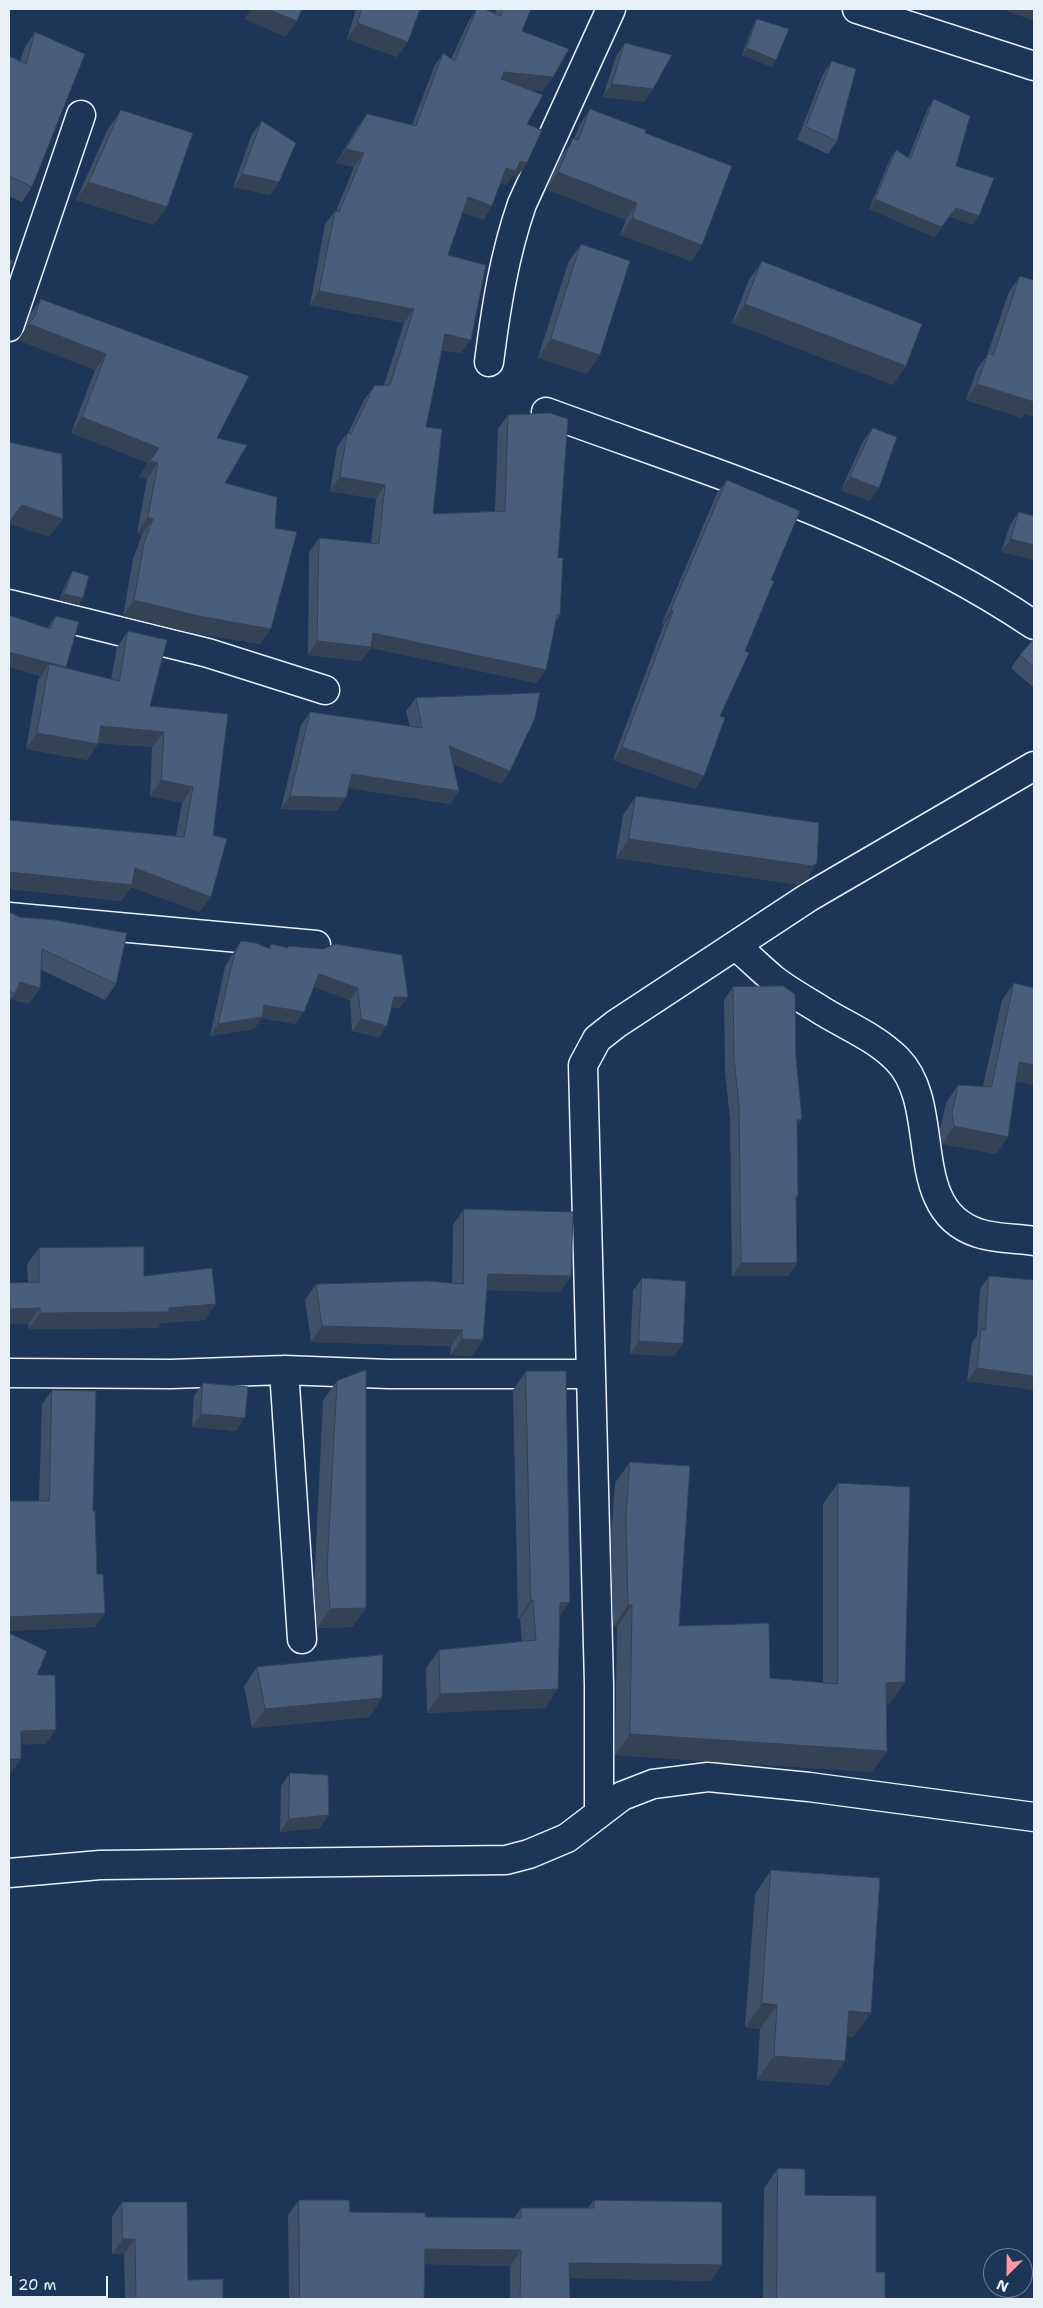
<!DOCTYPE html>
<html>
<head>
<meta charset="utf-8">
<style>
	body { margin:0 }
	#map { position:relative; width:1043px; height:2308px; overflow:hidden; background:#1d3557; font-family:"Shantell Sans",sans-serif }
	canvas { display:block }
	.frame { position:absolute; inset:0; border:10px solid #e8f1f8; pointer-events:none }
	.north { position:absolute; left:983px; top:2248px; width:50px; height:50px; box-sizing:border-box; background:#1d3557; border:1px solid #6e8097; border-radius:50%; rotate:203deg; font-size:14px; font-weight:700; line-height:20px; text-align:center; color:#e8f1f8 }
	.north::after { content:''; display:block; margin:auto; width:18px; height:22px; background:#ff9aa2; clip-path:polygon(50% 0,100% 100%,50% 72%,0 100%) }
	.scale { position:absolute; left:10px; top:2276px; width:98px; height:22px; box-sizing:border-box; border:2px solid #e8f1f8; border-top:0; padding-left:6px; font-size:15px; line-height:18px; white-space:nowrap; color:#e8f1f8; -webkit-text-stroke:4px #1d3557; paint-order:stroke }
</style>
</head>
<body>
<div id="map">
<canvas width="1043" height="2308"></canvas>
<div class="frame"></div>
<div class="north">N</div>
<div class="scale">20 m</div>
</div>
<script>
const context = document.querySelector('canvas').getContext('2d');
context.lineJoin = 'round';
function trace(path, color, width, dash) { context.strokeStyle = color; context.lineWidth = width; context.lineCap = dash ? 'butt' : 'round'; context.setLineDash(dash || []); context.stroke(path); }
function fillPath(path, color) { context.fillStyle = color; context.fill(path, 'evenodd'); }
const minor = new Path2D(`
	M9,327l72,-212
	M489,362c7,-54 15,-106 33,-158l89,-195
	M546,412c166,61 340,113 488,213
	M9,604l199,49 117,37
	M9,917l307,28
	M736,946c13,11 24,22 37,33 15,12 34,22 51,33 25,15 52,26 73,47 47,47 7,150 81,174 17,6 38,5 56,8
	M284,1370l18,269
	M9,1373l162,1 113,-4 105,4h202
	M599,1812v-128l-16,-619 14,-26 19,-15 193,-127 225,-131
	M9,1873l91,-8 406,-5 23,-6 38,-16 55,-42 31,-12 55,-7 101,10 225,30`);
const major = new Path2D(`
	M857,9l177,57`);
trace(minor, '#e8f1f8', 31);
trace(major, '#e8f1f8', 31);
trace(minor, '#1d3557', 28);
trace(major, '#1d3557', 28);
fillPath(new Path2D(`
	M355,9h65l-12,33 -11,15 -50,-18 9,-30z
	M477,9h7l11,4 2,-4h34l-9,22 21,60 -13,-1 -3,34v39l-10,14 -4,-2 -7,10 -6,-2 -8,23 -9,14 -21,-8 -14,43 13,98 -19,-3 -16,77 7,87 62,-3 3,-82 10,-14 50,143 2,57 -4,7 -10,48 -10,13 -165,-35 -10,13 -53,-6 1,-103 10,-14 52,6 5,-45 -46,-8 7,-44 10,-14h1l16,-33 10,-14 10,-1 20,-62 -94,-18 15,-81 10,-13h1l18,-44 -18,-4 21,-35 10,-14 45,11 22,-58 9,-14 8,6 18,-39z
	M757,19l15,48 -30,-12 11,-29z
	M35,32l-3,155 -10,15 -13,-6v-140l11,5 5,-14z
	M625,43l28,46 -9,13 -41,-5 13,-41z
	M832,61l5,80 -9,13 -31,-14 26,-66z
	M934,99l22,67 17,59 -23,-8 -16,20 -65,-28 21,-50 6,-9 12,8 20,-50z
	M590,109l55,24 57,112 -11,16 -71,-26 6,-15 -80,-31 16,-34 12,-16 5,-13z
	M121,110l33,115 -78,-25 32,-71z
	M262,121l17,61 -9,13 -37,-8 19,-53z
	M581,244l6,130 -49,-16 30,-95z
	M762,261l144,105 -13,19 -161,-62 17,-43z
	M1020,276l5,138 -3,4 -56,-18 11,-31 10,-14 22,-63z
	M41,299l176,139 8,45 35,161 -72,-12 -65,-16 10,-57 9,-24 -5,-2 10,-54 -8,-2 9,-14 -77,-30 24,-63 -77,-30 7,-10 5,-15z
	M873,428l6,60 -9,13 -29,-11 22,-49z
	M727,480l44,100 -26,71 -25,65 -16,60 -9,13 -82,-29 51,-136 -2,-1 55,-130z
	M1019,512l15,4 -33,36 9,-27z
	M73,571l10,27 -5,7 -19,-5 10,-23z
	M9,615l38,13 9,-12 9,52 46,11 6,-32 11,-16 22,75 78,8 -28,198 -69,-25 -10,14 -112,-12v-69l167,16 6,-33 -32,-7 2,-49 -54,-4 -11,17 -61,-11 12,-69 3,-4 -32,-9z
	M1034,639v49l-23,-20 9,-13z
	M416,698l94,73 -9,13 -48,-20 6,27 -9,13 -101,-16 -12,23 -56,-2 20,-84 9,-13 100,15 -4,-16z
	M636,796l181,67 -13,19 -5,3 -183,-27 7,-43z
	M9,912l107,72 -11,16 -64,-30 -1,18 -11,16 -18,-5 -2,3z
	M241,941l28,7 2,-4 16,4 1,-2 112,62h-9l-12,29 -27,-6 -2,-31 -36,-13 -10,25 -9,12 -33,-6 -8,11 -44,7 15,-69 8,-14z
	M1014,983l20,5v97l-18,-4 -8,56 -12,17 -54,-10 -2,-14 6,-27 12,-18 25,1 19,-86z
	M733,987l64,140 1,69 -2,3 1,64 -9,13h-56l-2,-157 -5,-48 -1,-71z
	M464,1209l107,67 -11,16 -74,-2 -3,50 -11,16 -22,-1 1,-9 -140,-4 -6,-42 11,-16 136,-1 1,-58z
	M39,1248l105,28 61,44 -44,3 -3,5 -129,1 -1,-5h-19v-41l19,-1 -1,-18z
	M989,1276l45,114 -67,-9 5,-39 5,-6 3,-47z
	M642,1278l32,78 -44,-2 3,-63z
	M526,1371l34,245 -2,73 -13,19 -118,5 -1,-45 13,-18 83,-8 -2,-23h-2l-5,-229z
	M337,1381l29,227 -14,19 -35,1 -3,-40 9,-188z
	M203,1383l33,48 -44,-4 2,-31z
	M52,1390l41,121 4,63 8,39 -10,14 -86,4v-130h30l3,-97z
	M630,1462l49,164 91,52 53,5v-179l15,-21 52,221h-4l1,47 -15,21 -257,-17 2,-128h-4l-2,-88 4,-56z
	M257,1667l125,31 -13,19 -117,11 -8,-42z
	M290,1773l30,55 -40,4 1,-46z
	M771,1870l83,167 -7,-1 -2,25 -16,24 -72,-5 3,-51 -15,-2 10,-133z
	M778,2168l27,27 71,77 9,27h-122l1,-111z
	M299,2200l51,12 75,5 89,1 7,-10h67l6,-8 117,81 -142,-3 1,21h-60v-33l-86,-2v35h-135l-1,-84z
	M122,2202l66,78 35,19h-98l-1,-45h-12v-37z`), '#3f5169');
fillPath(new Path2D(`
	M251,9h17l29,12 -11,16 -42,-18z
	M1008,9h26v12l-28,-10z
	M358,23l50,19 -11,15 -50,-18z
	M747,48l29,12 -4,7 -30,-12z
	M504,72l49,5 -10,14 -49,-5z
	M612,84l41,5 -9,13 -41,-5z
	M346,149l18,4 -10,14 -18,-4z
	M520,161l7,2 -10,14 -4,-2 -7,10 -10,-3 10,-14z
	M558,172l79,31 -11,17 -80,-31z
	M242,174l37,8 -9,13 -37,-8z
	M89,182l78,25 -13,18 -78,-25z
	M468,197l24,9 -9,14 -25,-9z
	M875,199l81,9 23,8 -6,9 -23,-8 -16,20 -65,-28z
	M632,218l70,27 -11,16 -71,-26z
	M319,291l95,18 -10,14 -94,-18z
	M745,304l161,62 -13,19 -161,-62z
	M29,324l77,30 -11,16 -77,-30z
	M445,334l26,6 -10,13 -25,-5z
	M551,339l49,16 -13,19 -49,-16z
	M977,384l57,15v18l-9,-3 -3,4 -56,-18z
	M82,417l77,31 -11,15 -77,-30z
	M150,461l8,2 -11,16 -8,-2z
	M340,477l45,8 -9,14 -46,-8z
	M850,477l29,11 -9,13 -29,-11z
	M22,505l41,14 -14,18 -40,-13v-2z
	M148,517l5,2 -11,16 -5,-2z
	M1011,539l23,6v15l-33,-8z
	M64,594l19,4 -5,7 -19,-5z
	M134,600l137,29 -11,15 -72,-12 -65,-16z
	M671,610l2,1 -9,13 -2,-1z
	M373,633l173,37 -10,13 -165,-35 -10,13 -53,-6 9,-14z
	M9,652l57,15 -9,13 -8,-16 -8,12 -32,-9z
	M101,726l63,6 -12,15 -62,-5z
	M37,733l61,11 -11,16 -61,-11z
	M449,746l61,25 -9,13 -61,-26z
	M622,747l82,29 -9,13 -82,-29z
	M352,774l107,17 -9,13 -107,-17z
	M161,780l32,7 -11,16 -32,-7z
	M290,796l56,2 -9,13 -56,-2z
	M629,839l188,24 -13,19 -5,3 -183,-27z
	M135,868l76,29 -11,15 -69,-25 -10,14 -112,-12v-17z
	M319,974l39,14 -8,12 -40,-14z
	M20,982l20,6 -11,16 -18,-5 4,-5z
	M394,997h14l-8,11h-14z
	M264,1005l40,7 -9,12 -33,-6 -8,11 -44,7 8,-12z
	M361,1019l26,7 -8,11 -27,-6z
	M1019,1062l15,3v20l-27,-6z
	M802,1119l-9,13 4,-12z
	M954,1126l54,11 -12,17 -54,-10z
	M741,1263h56l-9,13h-56z
	M488,1274l83,2 -11,16 -84,-2z
	M216,1304l-11,16 -44,3 -3,5 -129,1 11,-16 129,-5z
	M40,1308l-12,16h-19v-14l1,-1z
	M322,1326l140,4 -11,16 -140,-4z
	M462,1339l21,1 -11,16 -22,-1z
	M639,1341l44,3 -9,12 -44,-2z
	M977,1368l57,8v14l-67,-9z
	M201,1414l44,4 -9,13 -44,-4z
	M531,1600h2l-13,19h-2z
	M570,1602l-14,19 4,-18z
	M628,1605h4l-15,22h-4z
	M366,1608l-14,19 -35,1 13,-19z
	M105,1613l-10,14 -86,4v-14z
	M905,1682l-15,22h-20l16,-21z
	M558,1689l-13,19 -118,5 13,-19z
	M382,1698l-13,19 -117,11 13,-19z
	M56,1730l-10,14 -34,1 9,-14z
	M630,1734l257,17 -15,21 -257,-17z
	M9,1759h12l-10,14h-2z
	M329,1815l-9,13 -40,4 9,-13z
	M762,2003l15,2 -17,24 -15,-2z
	M849,2011l22,2 -17,24 -22,-2z
	M774,2056l71,5 -16,24 -72,-5z
	M123,2239h12l-11,15h-12z
	M425,2249l96,1 -11,16 -96,-2z
	M569,2263l153,2 -11,16 -153,-3z`), '#334255');
const building = new Path2D(`
	M268,9h34l-5,12z
	M362,9h58l-12,33 -50,-19z
	M477,9h7l17,7 2,-7h28l-9,22 47,18 -16,28 -49,-5 -3,7 42,16 -16,29 15,6 -15,33 -7,-2 -4,10 -10,-3 -14,38 -24,-9 -20,58 38,10 -15,75 -26,-6 -19,93 16,2 -9,85 72,-3 3,-96 42,-2 18,6 -10,139h5l-3,57h-3l-11,55 -173,-37 -2,14 -54,-6 2,-103 60,6 6,-59 -45,-8 7,-44 4,1 23,-48 16,-1 24,-76 -95,-18 16,-80 4,1 25,-59 -18,-4 21,-35 49,12 27,-73 11,8z
	M757,19l32,10 -13,31 -29,-12z
	M35,32l50,22 -53,133 -23,-11v-120l17,8z
	M625,43l47,12 -19,34 -41,-5z
	M832,61l24,8 -19,72 -31,-14z
	M934,99l36,17 -14,50 38,12 -15,38 -23,-8 -15,19 -66,-28 21,-49 14,9z
	M590,109l56,21 -1,3 87,33 -30,79 -70,-27 5,-15 -79,-31 15,-34 5,2z
	M121,110l72,23 -26,74 -78,-25z
	M262,121l34,22 -17,39 -37,-8z
	M581,244l49,17 -30,94 -49,-16z
	M9,260l4,1 -4,9z
	M762,261l160,63 -16,42 -161,-62z
	M1020,276l14,4v122l-57,-18 11,-31 5,2z
	M41,299l208,77 -32,62 30,7 -22,38 52,14 -2,31 22,4 -26,97 -72,-13 -65,-16 10,-57 9,-24 -5,-2 10,-54 -8,-2 9,-13 -77,-31 24,-63 -77,-30 6,-8z
	M873,428l24,9 -18,51 -29,-11z
	M9,442l53,12 1,65 -41,-14 -13,17z
	M727,480l73,31 -29,69 3,1 -29,70 4,2 -29,63 5,2 -21,58 -82,-29 51,-136 -2,-1z
	M1019,512l15,4v29l-23,-6z
	M73,571l16,5 -6,22 -19,-4z
	M9,615l41,14 6,-13 23,6 -13,45 -57,-15z
	M128,631l39,9 -17,66 78,8 -15,121 14,4 -16,58 -76,-29 -3,17 -123,-13v-52l175,17 9,-50 -32,-7 3,-48 -63,-6 -3,18 -61,-11 12,-69 70,17z
	M1034,639v28l-14,-12z
	M540,693l-5,25 -25,53 -61,-25 10,45 -107,-17 -6,24 -56,-2 20,-84 112,16 -6,-30z
	M636,796l183,27 -2,40 -5,3 -183,-27z
	M9,912l10,5 36,3 72,13 -11,51 -74,-35 -2,39 -20,-6 -5,12 -6,-3z
	M241,941l15,2 14,6 1,-5 17,4v-2l35,3 12,-5 67,11 6,42h-14l-7,29 -26,-7 -3,-31 -39,-14 -15,38 -40,-7 -2,12 -44,7 16,-68z
	M1014,983l20,5v77l-15,-3 -11,75 -54,-11 -2,-13 6,-28 33,2z
	M783,986l12,8 1,63 6,62 -5,1 1,76h-2l1,67h-56l-2,-157 -5,-48 -1,-71z
	M464,1209l109,3 -2,64 -83,-2 -5,66 -21,-1v-9l-140,-4 -6,-42 111,-3 36,3z
	M144,1247v29l68,-8 4,36 -47,4v4l-129,1v-5l-30,1 -1,-26 30,-1v-34z
	M989,1276l45,4v96l-57,-8 4,-39 4,1z
	M642,1278l44,3 -3,63 -44,-3z
	M366,1370v238l-36,1 -3,-40 10,-188z
	M526,1371h40l4,231 -10,1 -2,86 -118,5 -1,-44 97,-10 -3,-40h-2z
	M203,1383l45,4 -3,31 -44,-4z
	M52,1390l44,1 -3,120h2l2,63h6l2,39 -96,4v-116h40z
	M630,1462l60,4 -11,160 90,-3 1,55 68,6v-201l72,4 -5,195 -19,1 1,68 -257,-17 2,-129h-4l-2,-87z
	M9,1633l38,18 -10,24h18l1,55 -35,1v28h-12z
	M383,1655l-1,43 -117,11 -8,-42z
	M290,1773l38,2 1,40 -40,4z
	M771,1870l109,8 -9,135 -22,-2 -4,50 -71,-5 3,-51 -15,-2z
	M778,2168l27,1v26l71,1v76h9v27h-108z
	M299,2200h50l1,12 75,1v4l96,1v-10h73v-8l128,2v63l-153,-2 1,36h-50l1,-49 -96,-1 -1,50h-124z
	M122,2202h65l1,78 35,-1v20h-87l-1,-60h-12z`);
fillPath(building, '#495e7a');
trace(building, '#334255', 1);
</script>
</body>
</html>
